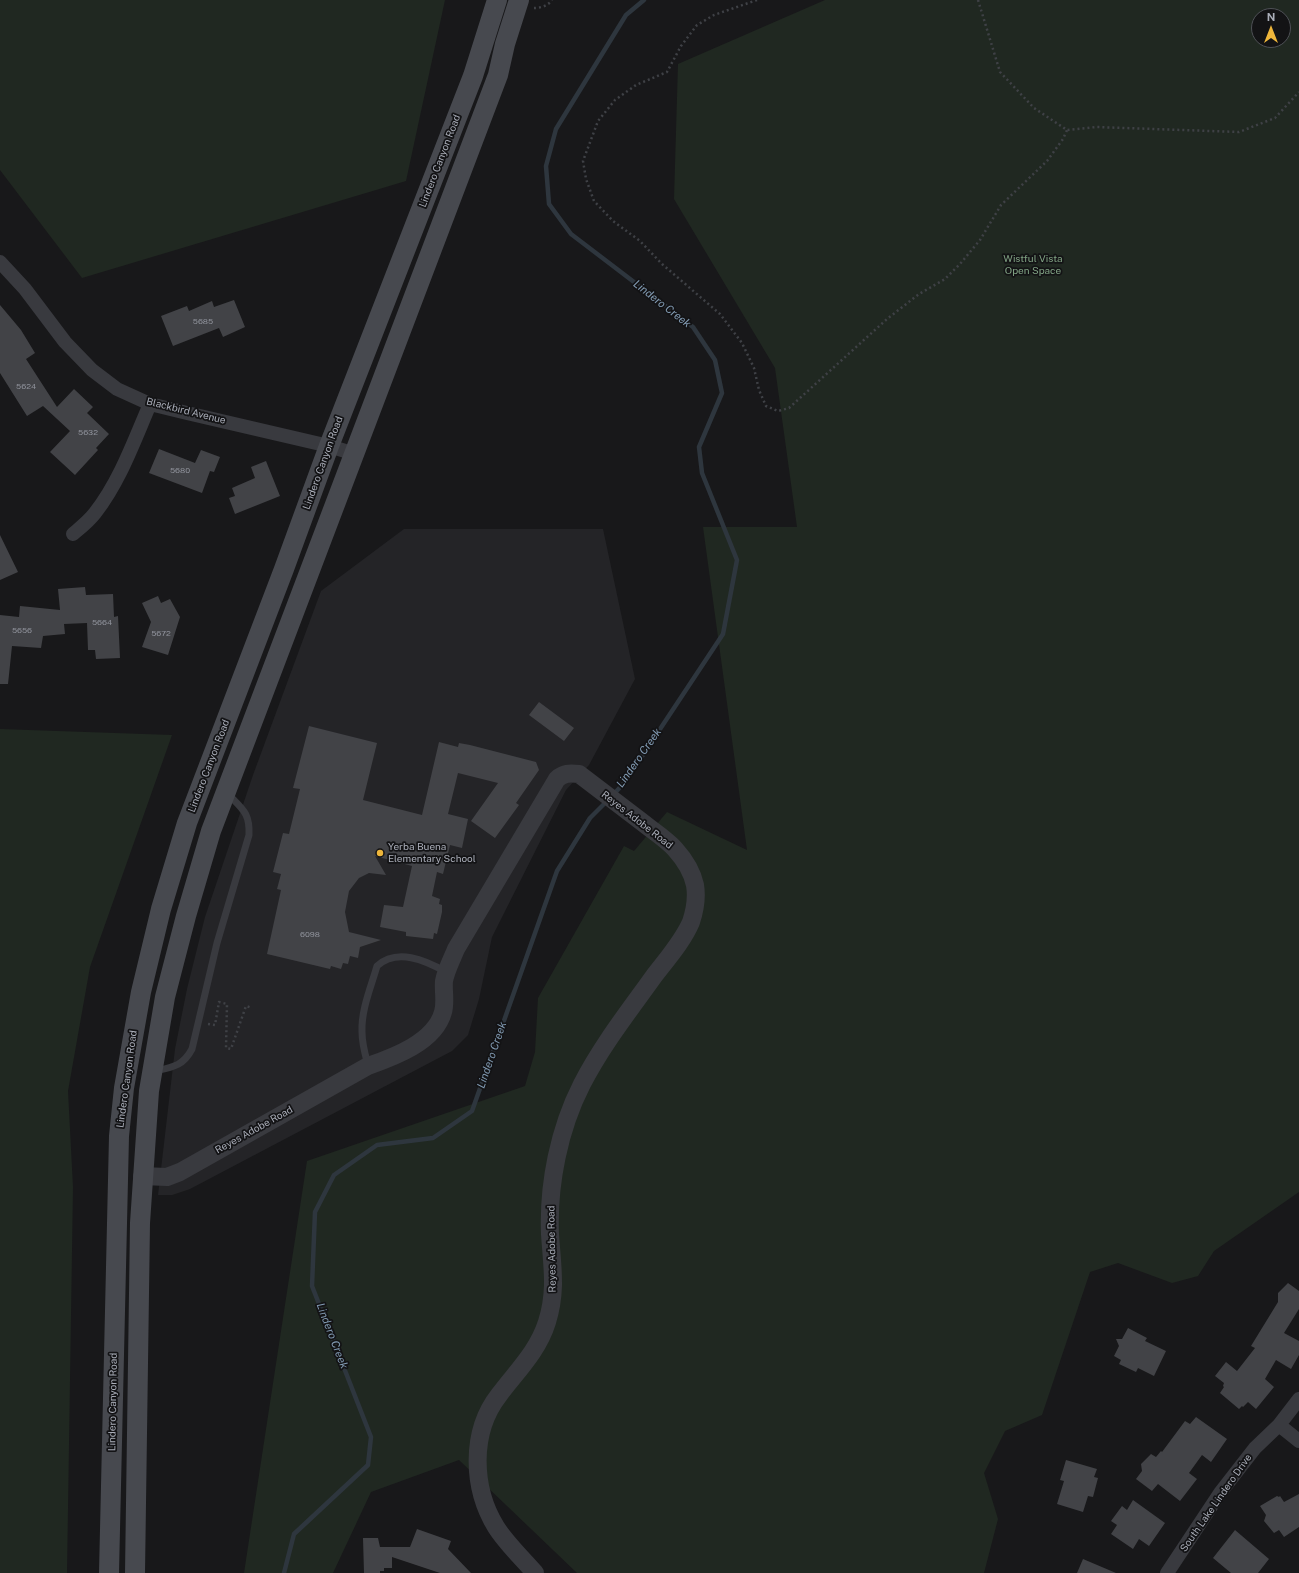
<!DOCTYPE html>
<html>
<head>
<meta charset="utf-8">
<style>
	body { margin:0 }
	#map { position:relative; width:1299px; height:1573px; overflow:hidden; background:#18181a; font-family:"Public Sans",sans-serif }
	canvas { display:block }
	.north { position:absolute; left:1251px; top:8px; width:40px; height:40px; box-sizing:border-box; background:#131315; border:1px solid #4f5157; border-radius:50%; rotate:0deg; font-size:11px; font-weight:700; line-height:16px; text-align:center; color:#aaaeb9 }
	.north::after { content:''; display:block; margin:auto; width:14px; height:18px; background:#eeb63b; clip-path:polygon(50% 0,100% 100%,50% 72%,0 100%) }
</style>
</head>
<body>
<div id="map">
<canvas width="1299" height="1573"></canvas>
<div class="north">N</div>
</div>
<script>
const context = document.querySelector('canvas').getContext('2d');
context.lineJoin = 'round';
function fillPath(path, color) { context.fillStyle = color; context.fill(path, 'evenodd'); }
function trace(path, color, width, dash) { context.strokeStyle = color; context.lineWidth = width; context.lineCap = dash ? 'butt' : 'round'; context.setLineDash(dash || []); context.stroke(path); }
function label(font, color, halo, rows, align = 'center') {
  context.font = font + ' "Public Sans",sans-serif'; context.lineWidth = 3.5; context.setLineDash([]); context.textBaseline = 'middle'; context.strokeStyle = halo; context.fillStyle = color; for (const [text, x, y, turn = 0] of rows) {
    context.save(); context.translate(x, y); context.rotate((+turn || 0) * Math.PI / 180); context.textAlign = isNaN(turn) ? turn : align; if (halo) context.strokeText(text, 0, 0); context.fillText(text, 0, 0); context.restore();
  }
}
fillPath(new Path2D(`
	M404,529h199l32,150 -46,86 -23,25 -74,147 -13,62 -11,36 -16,16 -262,138 -18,6h-14l17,-146 12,-60 18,-72 48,-142 68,-184z`), '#242427');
fillPath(new Path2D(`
	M0,0h445l-39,181 -324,97 -82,-108z
	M825,0h474v1192l-85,59 -16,25 -26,7 -54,-20 -28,9 -48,143 -37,16 -21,42 14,46 -14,54h-407l-118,-113 -88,32 -38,81h-89l63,-412 218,-75 10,-34 3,-54 86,-152 10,5 33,-39 80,38 -44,-323h94l-22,-159 -101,-169 4,-135zM1259,16h24v24h-24z
	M0,729l172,6 -82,232 -22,124 5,96 -6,386h-67z`), '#202821');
trace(new Path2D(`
	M612,796l13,-14 98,-148 14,-74 -35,-87 -3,-26 23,-54 -7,-33 -22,-33 -122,-93 -22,-30 -3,-38 10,-37 70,-114 18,-15
	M284,1573l10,-39 74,-69 3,-28 -59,-151 3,-74 19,-37 43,-30 56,-7 39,-27 85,-240 33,-53 17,-17`), '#2e363e', 4.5);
fillPath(new Path2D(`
	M234,300l11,27 -22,10 -4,-9 -46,18 -12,-30 26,-10 2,5 23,-10 2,6z
	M0,305l21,25 14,23 -9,6 31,48 17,-18 19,18 -6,6 22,21 -13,14 2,2 -23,25 -25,-23 20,-21 -27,-25 -16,10 -27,-43z
	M159,449l36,14 6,-13 19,7 -6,15 -4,-1 -8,22 -53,-20z
	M266,461l14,35 -45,18 -6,-16 6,-2 -3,-8 23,-10 -4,-11z
	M0,535l18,37 -18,8z
	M85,587l1,8 27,-1 1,23 4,-1 2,42 -24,1 -1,-9h-7l-1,-27 -23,1 1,10 -22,2 -2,12 -29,-2 -4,38h-8v-69l19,2 1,-11 40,4 -2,-21z
	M158,596l3,7 9,-4 10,18 -12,38 -26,-8 9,-25 -9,-19z
	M539,702l35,26 -10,13 -35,-26z
	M309,726l68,17 -14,57 59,15 17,-73 19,5 1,-4 11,2 66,17 3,8 -23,33 3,2 -24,33 -24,-17 27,-38 -40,-10 -10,41 20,5 -6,29 -12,-3 -7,29 -6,-2 -5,24 8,3 -1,5 3,1v7l-5,22 -3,-1 -1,6 -27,-3v-4l-26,-5 4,-22 19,2 9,-41 -37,-10 11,19 -17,-2 -10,5 -10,13 -4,21 4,20 32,8 -21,7 -2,11 -8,-2 -2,8 -5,-1 -2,6 -10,-3 -1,3 -63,-15 14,-64 -4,-1 4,-15 -8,-2 10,-39 6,1 11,-45 -7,-1z
	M1288,1283l11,8v18l-15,24 15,8v14l-8,14 -15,-9 -11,19 9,8 -18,22 -8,-7 -5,5 -1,-1 -3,3 -19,-16 4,-6 -1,-1 1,-3 -9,-7 11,-14 11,9 18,-23 -4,-2 27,-44v-9z
	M1128,1328l19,10 -2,3 21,10 -12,25 -16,-8 -2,4 -17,-8 2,-4 -7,-4 5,-10 -3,-7h6z
	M1196,1417l31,22 -16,23 -9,-7 -13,18 8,6 -17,22 -22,-17 -6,7 -16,-12 6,-8 -1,-7 10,-10 5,3 5,-6 1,1 23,-31 5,3z
	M1066,1460l31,9 -3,8 4,1 -5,19 -5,-1 -5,16 -26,-8 7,-23 -4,-1z
	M1299,1494v33l-15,10 -5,-7 -5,3 -10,-12 2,-6 -6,-9 17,-10 2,1 1,-1 4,6z
	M1133,1500l32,23 -16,23 -10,-7 -6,10 -22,-15 6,-9 -6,-4 11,-15 5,4z
	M417,1529l34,12 -3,8 23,24h-31l-48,-16v11h-8v3h-4v2h-16l-1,-35h15l2,9h30z
	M1235,1530l34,29 -11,14h-27l-18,-15z
	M1083,1559l33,14h-39z`), '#424347');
trace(new Path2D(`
	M757,0l-43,15 -17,10 -16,21 -14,26 -31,13 -21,15 -17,21 -15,40 3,18 8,22 19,20 27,20 22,23 58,50 22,29 12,25 5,22 7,16 12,5 11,-3 98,-89 32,-25 26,-15 15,-15 20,-24 21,-35 46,-44 16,-22 4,-9
	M978,0l22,72 34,36 33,22 29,-3 143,5 36,-14 24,-26
	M534,8c6,0 14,-2 18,-8
	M208,1024l7,1 4,-23 8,2 -1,44 5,1 15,-43 6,2`), '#3f4146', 2.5, [2, 3]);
trace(new Path2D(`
	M368,1065c-3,-11 -6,-21 -6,-33 -1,-22 9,-45 15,-66 20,-18 48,-6 69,6
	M155,1071c18,-4 28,-5 37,-22l25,-106 32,-108c1,-23 -7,-26 -22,-42`), '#393a3f', 7);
trace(new Path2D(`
	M0,262l25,27 40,53 27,28 25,19 33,15 37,9 142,33 26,8
	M73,534c7,-6 16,-13 22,-21 25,-32 39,-72 55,-109
	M1279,1425l20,16
	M1167,1573l53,-80 35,-45 24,-23 20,-26`), '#393a3f', 14);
trace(new Path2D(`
	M142,1176l25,1 13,-5 188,-106c26,-9 67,-24 75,-54 3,-10 0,-21 1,-31 2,-11 8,-22 12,-32l101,-170c7,-6 12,-6 22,-5 21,16 42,32 63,48 11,9 24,17 33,27 9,10 17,22 20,36 2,12 0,25 -4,37 -8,19 -24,37 -37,54 -25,35 -52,69 -72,108 -23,45 -34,100 -32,150 2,32 7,56 -3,88 -9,29 -30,49 -48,73 -29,37 -27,93 -3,132 10,16 26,31 39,46`), '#393a3f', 18);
trace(new Path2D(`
	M109,1573l10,-437 5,-48 17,-96 20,-83 26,-86 97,-254 45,-123 144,-370 24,-76
	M135,1573l5,-350 9,-132 16,-94 21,-81 25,-85 287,-756 7,-31 14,-44`), '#47494f', 20);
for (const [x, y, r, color] of [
	[380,853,4,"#eeb63b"]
]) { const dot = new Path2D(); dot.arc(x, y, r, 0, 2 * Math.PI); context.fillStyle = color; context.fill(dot); trace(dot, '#131315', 1.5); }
label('8px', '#90939c', null, [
	["5685",203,322],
	["5624",26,387],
	["5632",88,433],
	["5680",180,471],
	["5664",102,623],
	["5656",22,631],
	["5672",161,634],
	["6098",310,935]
]);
label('10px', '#aaaeb9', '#131315', [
	["Lindero Canyon Road",440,161,-69],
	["Blackbird Avenue",186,411,14],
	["Lindero Canyon Road",323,463,-70],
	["Lindero Canyon Road",209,766,-69],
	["Reyes Adobe Road",637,820,38],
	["Lindero Canyon Road",127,1079,-82],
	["Reyes Adobe Road",254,1130,-29],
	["Reyes Adobe Road",552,1249,-91],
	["Lindero Canyon Road",113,1402,-89],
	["South Lake Lindero Drive",1216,1503,-55]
]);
label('10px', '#82a485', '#131315', [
	["Wistful Vista",1033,259],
	["Open Space",1033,271]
]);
label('10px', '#aaaeb9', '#131315', [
	["Yerba Buena",388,847],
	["Elementary School",388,859]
], 'left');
label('italic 11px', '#829bb3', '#131315', [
	["Lindero Creek",662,304,38],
	["Lindero Creek",639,758,-55],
	["Lindero Creek",492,1055,-71],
	["Lindero Creek",332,1336,69]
]);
</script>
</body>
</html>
